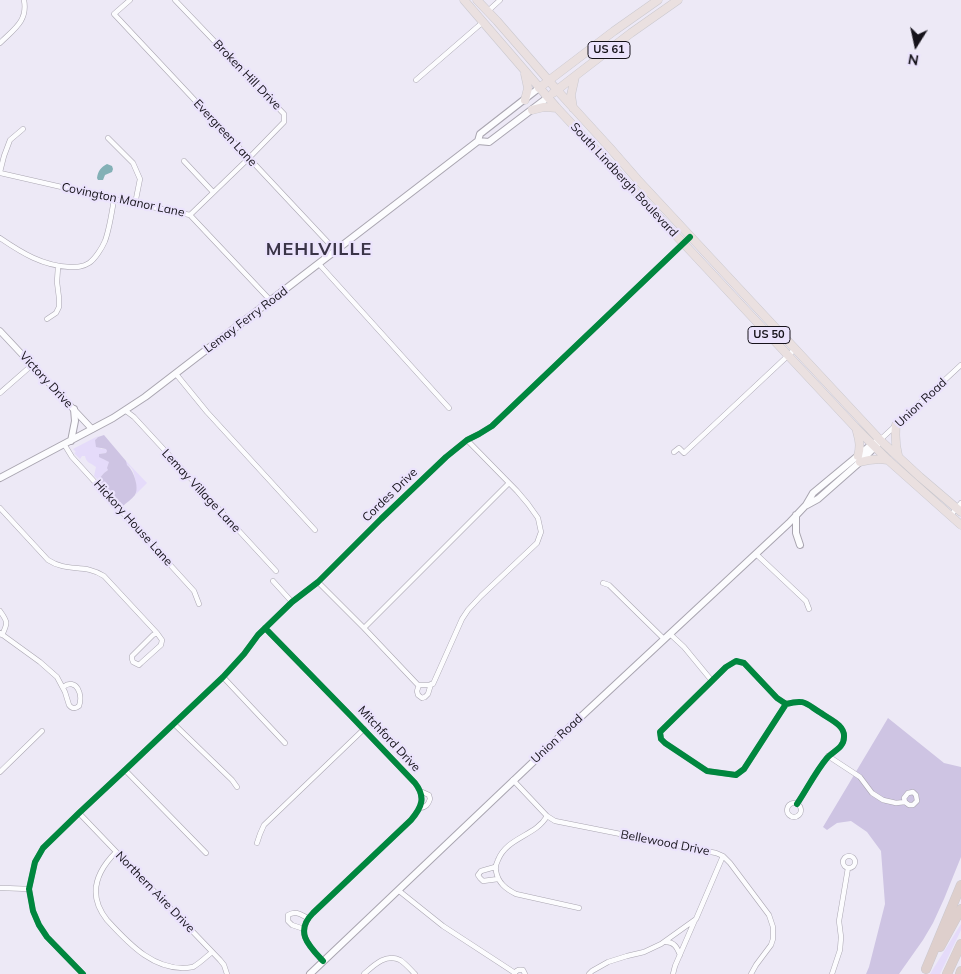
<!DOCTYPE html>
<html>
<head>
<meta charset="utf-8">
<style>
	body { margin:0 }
	#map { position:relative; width:961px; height:974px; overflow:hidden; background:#ede9f6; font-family:Mulish,sans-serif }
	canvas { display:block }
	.north { position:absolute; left:891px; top:20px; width:50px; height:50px; -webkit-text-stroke:4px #ebe3fc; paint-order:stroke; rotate:190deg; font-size:14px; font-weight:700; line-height:20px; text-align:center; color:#16131b }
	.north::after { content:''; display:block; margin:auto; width:18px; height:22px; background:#16131b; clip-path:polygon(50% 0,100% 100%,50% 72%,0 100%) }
</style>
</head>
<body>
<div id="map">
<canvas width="961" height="974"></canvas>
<div class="north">N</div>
</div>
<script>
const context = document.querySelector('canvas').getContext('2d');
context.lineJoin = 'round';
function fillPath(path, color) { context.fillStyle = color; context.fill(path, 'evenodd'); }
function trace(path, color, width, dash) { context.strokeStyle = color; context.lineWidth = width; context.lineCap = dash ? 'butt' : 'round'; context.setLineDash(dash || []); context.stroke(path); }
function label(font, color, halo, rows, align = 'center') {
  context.font = font + ' Mulish,sans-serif'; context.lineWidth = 4.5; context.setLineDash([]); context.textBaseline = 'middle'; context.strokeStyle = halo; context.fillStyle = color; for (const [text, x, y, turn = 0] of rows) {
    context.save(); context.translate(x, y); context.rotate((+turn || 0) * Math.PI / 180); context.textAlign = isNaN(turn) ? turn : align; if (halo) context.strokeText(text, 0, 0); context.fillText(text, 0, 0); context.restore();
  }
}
fillPath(new Path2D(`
	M98,436l-3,4 6,9h5l1,2 -1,2 -7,1 4,5 7,3 -2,8 -4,3 -6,7 -4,-4 2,-9c-5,-4 -10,-4 -11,-11h-3l-2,3 -6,-6 2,-1 -3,-3z
	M126,461l21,22 -11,11c1,-6 -1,-20 -4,-25 -2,-3 -5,-4 -7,-6z
	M961,924v6l-21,44h-10z`), '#e5dbfa');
fillPath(new Path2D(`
	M104,435l22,26 1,4c6,4 13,23 8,30 -3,4 -9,8 -12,11l-25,-26 6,-7 4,-3 -1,-2 2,-6 -10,-5v-3l7,-1 1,-2 -1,-2 -10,-2 -1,-7 3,-3z
	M888,718l56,45 17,4v90l-17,42 -11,24 -10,17 -24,34h-33l3,-7 16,-63 -4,-53 -14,-19 -16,-11 -14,2 -10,7 -4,-3z`), '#cec4e3');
fillPath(new Path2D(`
	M107,164l5,2 1,3 -1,3 -7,3 -2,5h-5l-1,-2c1,-7 4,-11 10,-14z`), '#83b0b6');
const minor = new Path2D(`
	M130,0l-16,14 222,237
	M175,0l109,114v8l-35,36 -59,57
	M488,11l12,-11
	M0,43c14,-14 28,-22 24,-43
	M416,80l67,-58
	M108,138l25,25 7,16 -5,25
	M184,161l29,31
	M0,172l4,-16 6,-16 13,-11
	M0,173l114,26 76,16 81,86
	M0,238c22,15 43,28 70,29 7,0 13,0 19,-4 6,-4 13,-15 16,-22 4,-11 7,-29 9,-42
	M319,264l130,144
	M47,319l9,-6 3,-6v-9l-2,-16 1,-15
	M176,374l31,38 108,118
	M0,393l32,-28
	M126,411l8,6 142,154
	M880,440l81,-75
	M64,444l8,13 122,134 5,13
	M674,452l5,-4 5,5 111,-104
	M0,508l48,52c20,13 36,3 56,16l53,57 5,7 -1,5 -20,18 -2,2 -6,-3 -1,-3v-3l21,-21 4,-2
	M950,516l11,-13
	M756,554l50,47 3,8
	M273,581l19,21
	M318,582l46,46 54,57h11l4,-1 29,-65 6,-9 13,-14 56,-53 4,-11 -3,-14 -10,-14 -11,-13 -50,-51
	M603,583l6,2 55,54
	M0,611c8,11 8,12 2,24
	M265,628l86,88 64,67c11,14 7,24 -4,37l-98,93c-19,19 -4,33 10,48
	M364,628l145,-145
	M0,633l40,29 17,15 8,15 4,13c3,4 6,4 10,1 4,-11 -2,-29 -16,-19
	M670,634l14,13 28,34
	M223,677l62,66
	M419,685l-2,6 1,4 4,3 3,-1 3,-3 3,-10
	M786,704l-42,65 -8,6 -29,-4 -42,-28 -4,-4 -1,-7 66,-65 10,-6 8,2 33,35 9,6c19,-5 19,-1 35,9 8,6 24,12 23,24 0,11 -11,14 -17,21 -11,13 -20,31 -30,46
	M174,724l58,56 5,7
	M828,756l32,21 12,16 11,7 13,3 9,-1 4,3h4l4,-4 -1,-6 -3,-3 -5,1 -4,5 1,4
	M125,770l81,83
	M0,772l42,-41
	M513,780l34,36 8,5 161,32 7,3 7,7 39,52 4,12v12l-2,6 -15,20 -5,9
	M787 810a7 7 0 1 1 14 0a7 7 0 1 1-14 0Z
	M420,808c6,-1 8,-3 10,-9l-1,-4 -9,-4
	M79,813l141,147 4,5 3,9
	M547,816c-11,20 -40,21 -49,44 -2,4 -3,7 -2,11 2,12 10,18 20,23l63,14
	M257,843l3,-9 4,-9 100,-96
	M116,852c-20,20 -29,43 -9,68 21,23 49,54 86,47 7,-4 13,-10 19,-15
	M843 862a6 6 0 1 1 12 0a6 6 0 1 1-12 0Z
	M495,867l-14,4 -3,4 2,3 3,3 15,-2
	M0,888h3l26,1
	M398,890l45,36 72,47
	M304,929l-12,-4 -4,-4v-6c8,-5 13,0 20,3
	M666,942c8,0 11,5 14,13
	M83,974l-36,-37 -8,-12 -6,-14 -4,-22 6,-27 8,-14 36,-35 46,-43 98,-93 21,-23 14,-19 34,-33 26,-20 63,-63 65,-62 21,-17 12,-6 13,-8 198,-189
	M364,974c10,-9 22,-21 36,-14 5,3 11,10 15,14
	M514,974c2,-4 5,-5 9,-4l2,4
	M589,974l3,-3 16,-9 19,-6 17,-4 17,-8 35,-25 27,-63
	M673,974l2,-8 20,-46
	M832,974l8,-24 1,-13 -2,-16 9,-53`);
const tertiary = new Path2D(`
	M0,331l92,98`);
const secondary = new Path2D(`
	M478,141l11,1 58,-44
	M71,441l4,-20 -1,-12
	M0,478l113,-60 32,-21 333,-256 2,-7 59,-46
	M807,505l11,-6 42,-37 17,-17
	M796,515v18l4,12
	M310,974l261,-248 218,-203 17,-18 7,-12 59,-49 8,-4`);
const primary = new Path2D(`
	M464,0l93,108 298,319 33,33 73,65
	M477,0l20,21 60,69 53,58 27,31 243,261 40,37 41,35
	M539,88l75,-57 44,-31
	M553,93l78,-60 47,-33
	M525,100l3,-12 -3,-14
	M573,108l-2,-13 4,-18
	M532,110l12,-3 13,1
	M896,425c-1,11 -1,19 2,30
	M856,428c3,11 5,17 2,28
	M860,462c10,-3 17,-4 28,-2`);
const motorway = new Path2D(`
	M940,947l21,-38
	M926,969l35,-84
	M947,974l14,-30
	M960,974l1,-3`);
trace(minor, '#a9a5b0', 5.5);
trace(tertiary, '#a9a5b0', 7);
trace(secondary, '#a9a5b0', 8);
trace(primary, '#cac8ce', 9);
trace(motorway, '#cac8ce', 10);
trace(minor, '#fcfcfe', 4.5);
trace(tertiary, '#fcfcfe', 5.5);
trace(secondary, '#fcfcfe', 6);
trace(primary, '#eae0e0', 8);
trace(motorway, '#decfcc', 9);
trace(new Path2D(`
	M265,628l86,88 64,67c11,14 7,24 -4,37l-98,93c-19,19 -4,33 10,48
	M786,704l-42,65 -8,6 -29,-4 -42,-28 -4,-4 -1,-7 66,-65 10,-6 8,2 33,35 9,6c19,-5 19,-1 35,9 8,6 24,12 23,24 0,11 -11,14 -17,21 -11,13 -20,31 -30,46
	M83,974l-36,-37 -8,-12 -6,-14 -4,-22 6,-27 8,-14 36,-35 46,-43 98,-93 21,-23 14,-19 34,-33 26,-20 63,-63 65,-62 21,-17 12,-6 13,-8 198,-189`), '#00873e', 6);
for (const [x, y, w] of [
	[609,50,42],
	[769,335,42]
]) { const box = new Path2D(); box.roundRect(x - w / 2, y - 8.5, w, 17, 4); context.fillStyle = '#ebe3fc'; context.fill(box); trace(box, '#16131b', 1); }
label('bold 11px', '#16131b', null, [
	["US 61",609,50],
	["US 50",769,335]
]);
label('12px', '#16131b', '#ebe3fc', [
	["Broken Hill Drive",247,75,46],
	["Evergreen Lane",225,133,47],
	["South Lindbergh Boulevard",624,180,47],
	["Covington Manor Lane",123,200,12],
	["Lemay Ferry Road",246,320,-37],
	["Victory Drive",46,380,47],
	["Union Road",921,403,-43],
	["Lemay Village Lane",201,491,47],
	["Cordes Drive",390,495,-44],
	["Hickory House Lane",133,523,48],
	["Mitchford Drive",389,739,47],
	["Union Road",557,739,-43],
	["Bellewood Drive",665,843,11],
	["Northern Aire Drive",155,892,46]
]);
context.letterSpacing = '1px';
label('bold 18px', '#3a3447', '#ebe3fc', [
	["MEHLVILLE",319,250]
]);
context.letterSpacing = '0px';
</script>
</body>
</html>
